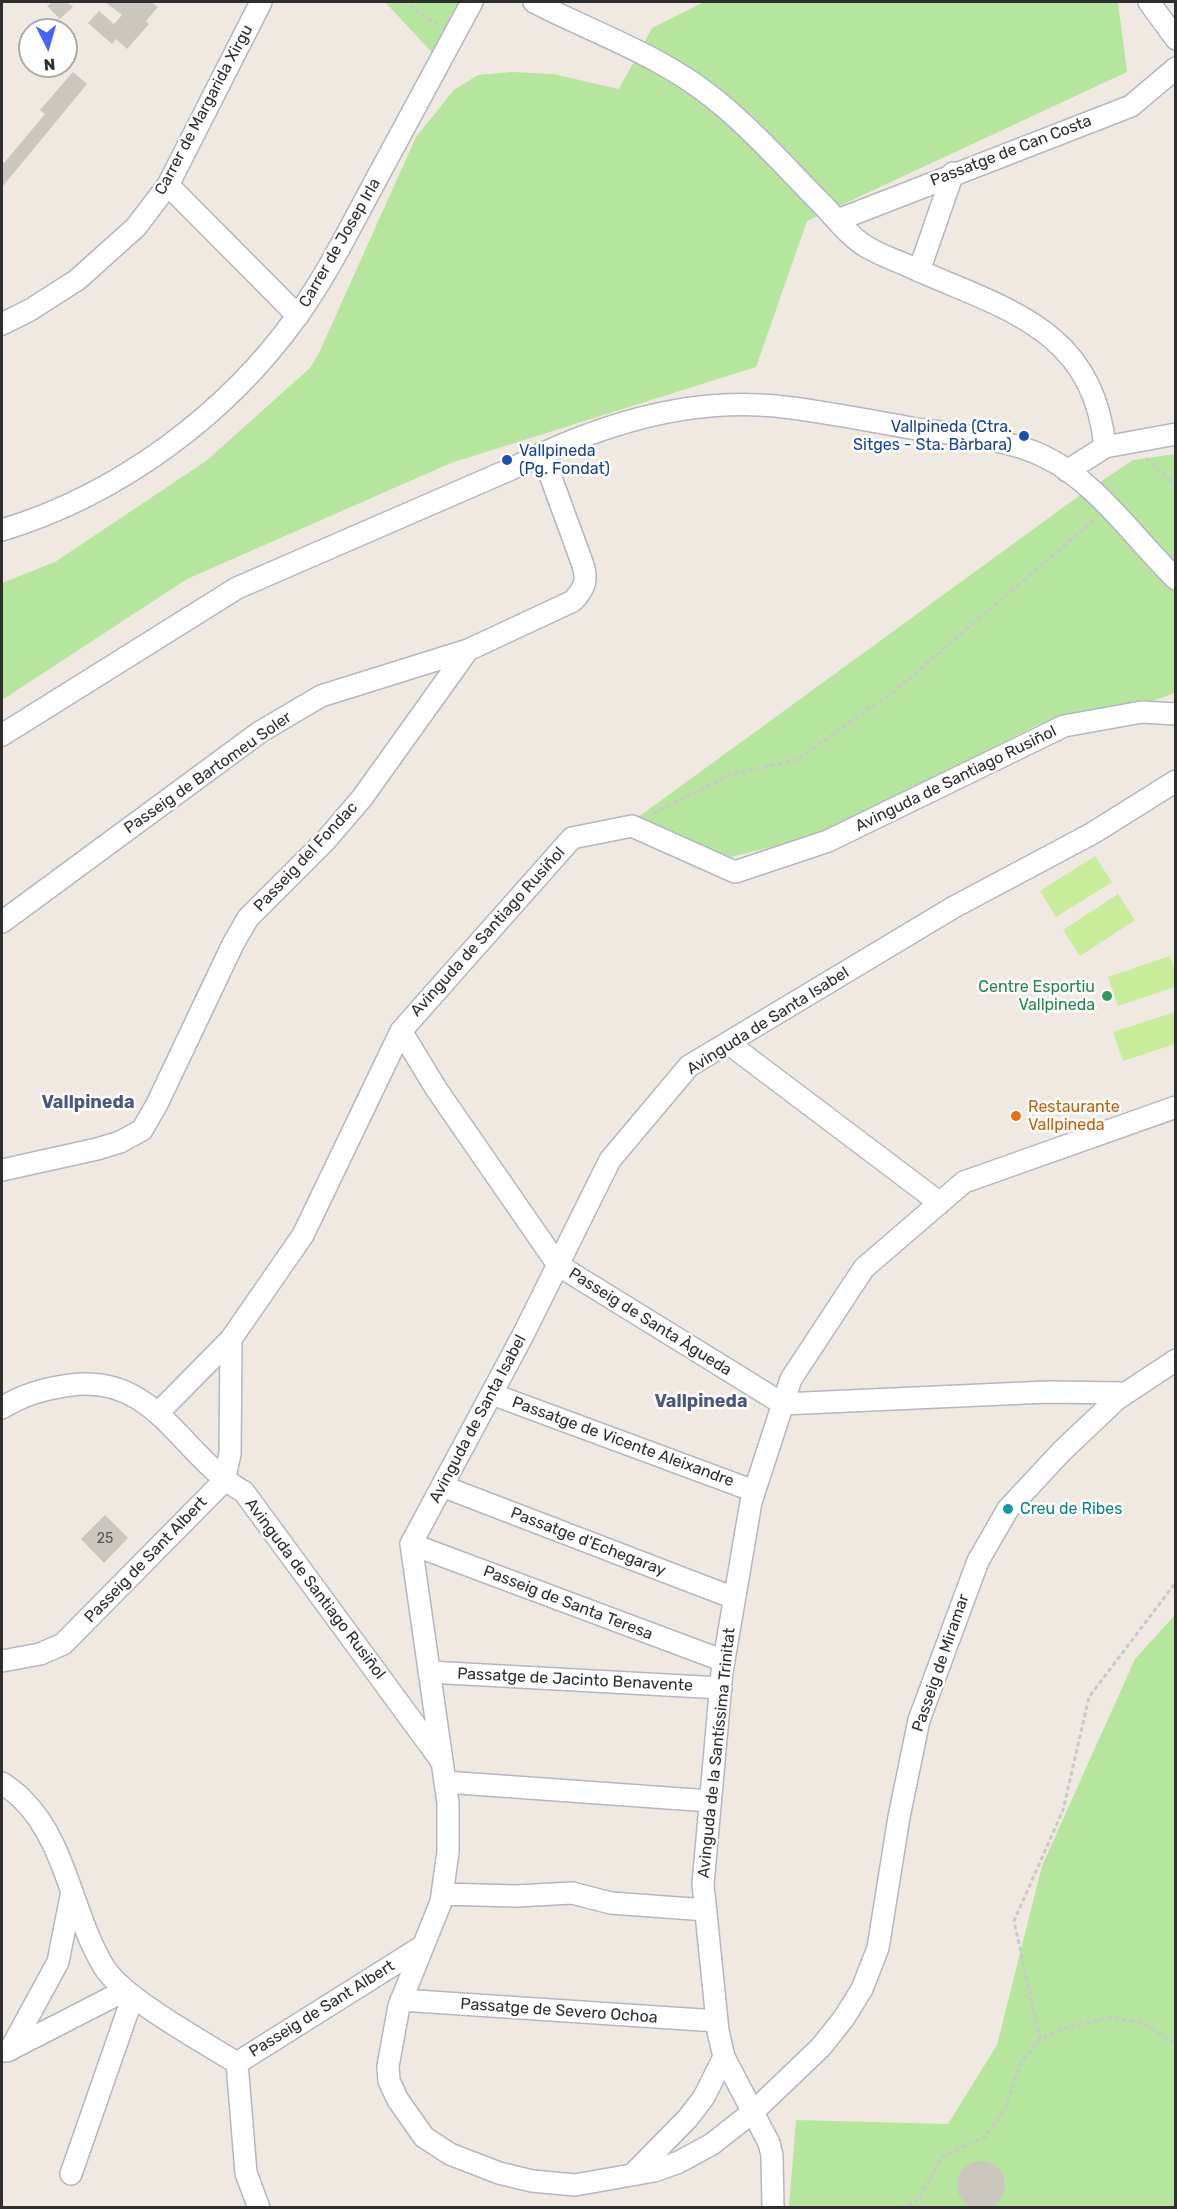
<!DOCTYPE html>
<html>
<head>
<meta charset="utf-8">
<style>
	body { margin:0 }
	#map { position:relative; width:1177px; height:2209px; overflow:hidden; background:#efe9e1; font-family:Rubik,sans-serif }
	canvas { display:block }
	.frame { position:absolute; inset:0; border:3px solid #2e2e2e; pointer-events:none }
	.north { position:absolute; left:18px; top:18px; width:60px; height:60px; box-sizing:border-box; background:#fff; border:2px solid #ababab; border-radius:50%; rotate:175deg; font-size:16px; font-weight:700; line-height:24px; text-align:center; color:#2e2e2e }
	.north::after { content:''; display:block; margin:auto; width:21px; height:27px; background:#4264fb; clip-path:polygon(50% 0,100% 100%,50% 72%,0 100%) }
</style>
</head>
<body>
<div id="map">
<canvas width="1177" height="2209"></canvas>
<div class="frame"></div>
<div class="north">N</div>
</div>
<script>
const context = document.querySelector('canvas').getContext('2d');
context.lineJoin = 'round';
function fillPath(path, color) { context.fillStyle = color; context.fill(path, 'evenodd'); }
function trace(path, color, width, dash) { context.strokeStyle = color; context.lineWidth = width; context.lineCap = dash ? 'butt' : 'round'; context.setLineDash(dash || []); context.stroke(path); }
function label(font, color, halo, rows, align = 'center') {
  context.font = font + ' Rubik,sans-serif'; context.lineWidth = 5; context.setLineDash([]); context.textBaseline = 'middle'; context.strokeStyle = halo; context.fillStyle = color; for (const [text, x, y, turn = 0] of rows) {
    context.save(); context.translate(x, y); context.rotate((+turn || 0) * Math.PI / 180); context.textAlign = isNaN(turn) ? turn : align; if (halo) context.strokeText(text, 0, 0); context.fillText(text, 0, 0); context.restore();
  }
}
fillPath(new Path2D(`
	M385,2h75l-24,55z
	M704,2h414l9,70 -320,149 -51,146 -305,96 -264,116 -185,121v-117l53,-21 151,-101 104,-93 9,-15 97,-216 38,-47 24,-15 34,-3 41,2 66,15 33,-61z
	M1175,454v239l-29,10 -109,22 -213,109 -93,23 -94,-39 435,-317 61,-41z
	M1175,1615v592h-386l7,-87 152,4 49,-79 45,-179 93,-207z`), '#b6e59e');
fillPath(new Path2D(`
	M1095,856l17,26 -56,35 -16,-26z
	M1118,894l17,26 -55,36 -17,-26z
	M1170,956l5,15v16l-57,19 -10,-29z
	M1175,1012v32l-52,17 -10,-29z`), '#c9ec9a');
fillPath(new Path2D(`
	M52,2h15l6,5 -13,12 -13,-13z
	M105,2h46l7,5 -12,14 3,3 -22,25 -11,-10 -4,5 -24,-21 11,-12 15,13 8,-9z
	M73,72l14,12 -84,102 -1,-25 2,2 41,-49 -5,-4z
	M105,1515l23,23 -24,25 -23,-24z
	M957 2185a24 24 0 1 1 48 0a24 24 0 1 1-48 0Z`), '#cbc7bf');
const minor = new Path2D(`
	M534,2c62,32 129,54 183,99 39,32 72,70 107,105 13,14 27,32 43,41 11,7 25,12 37,17 95,44 189,60 201,183
	M1149,2l27,37
	M168,185l130,131
	M838,220l293,-114 45,-38
	M919,271l34,-98
	M2,324l28,-14 47,-30 59,-53 32,-42 93,-183
	M1067,471l38,-24 71,-13
	M2,530c116,-35 225,-115 296,-215 28,-39 50,-83 73,-126 34,-62 67,-125 101,-187
	M2,735l235,-147 274,-119c81,-42 173,-72 265,-63 45,5 90,14 135,22 40,6 95,10 132,28 52,24 92,83 133,123
	M1176,781l-83,52 -139,74 -265,159 -79,94 -87,175 -112,209 37,259v49l-7,50 -42,104 -11,60 1,15 9,19 26,37 26,17 49,19 33,8 43,4 79,-14 25,-9 33,-18 42,-33 67,-64 23,-29 18,-29 16,-41 21,-131 20,-97 59,-159 30,-52 54,-58 55,-52 59,-39
	M2,922l258,-190 61,-36 147,-46
	M401,1031l36,59 121,175 225,139 264,-12 78,1
	M728,1043l212,160
	M2,1170l95,-21 23,-7 22,-12 15,-26 76,-160 15,-26 78,-78 36,-42 106,-148 105,-49c11,-12 15,-20 10,-36l-41,-112
	M492,1394l262,97
	M2,1408c20,-13 45,-20 69,-23 86,-11 109,71 173,107l196,267
	M158,1413l73,-74 72,-104 98,-204 171,-193 60,-12 103,46 93,-31 236,-115 78,-14 34,2
	M224,1481l6,-27 1,-115
	M442,1486l292,112
	M411,1544l313,117
	M2,1661l38,-7 23,-10 161,-163
	M429,1672l292,16
	M445,1782l265,19
	M2,1783c7,5 15,10 21,17 43,42 50,117 81,167 20,32 98,74 133,96
	M442,1894l74,2 56,-3 39,10 95,7
	M401,2000l316,21
	M10,2050l48,-88 13,-66
	M7,2051l117,-60
	M237,2063l186,-117
	M237,2063l9,110 13,35
	M71,2174l62,-178
	M633,2174l55,-56 16,-21 20,-40
	M773,2208l-1,-53 -3,-12 -45,-86 -6,-26 -15,-147 19,-212 29,-170 40,-123 73,-111 100,-86 212,-75`);
trace(minor, '#b4b7c1', 24);
trace(new Path2D(`
	M403,2l34,22
	M1146,458l30,28
	M653,813l77,-38 68,-16 99,-70 197,-169
	M1040,2039l-26,-118 49,-111 26,-113 87,-115
	M901,2208l18,-9 23,-42 43,-20 20,-29 16,-45 19,-24 25,-11 46,-11 31,6 34,21`), '#c9c9c9', 3, [4.5, 3]);
trace(minor, '#fff', 21);
for (const [x, y, r, color] of [
	[1024,436,6,"#1a4fb4"],
	[507,460,6,"#1a4fb4"],
	[1107,996,6,"#2e9e5b"],
	[1016,1116,6,"#e8710a"],
	[1008,1509,6,"#0f9aa8"]
]) { const dot = new Path2D(); dot.arc(x, y, r, 0, 2 * Math.PI); context.fillStyle = color; context.fill(dot); trace(dot, '#fff', 2); }
label('14px', '#555452', null, [
	["25",105,1539]
]);
label('16px', '#2e2e2e', '#fff', [
	["Carrer de Margarida Xirgu",204,110,-62],
	["Passatge de Can Costa",1011,151,-21],
	["Carrer de Josep Irla",340,243,-60],
	["Passeig de Bartomeu Soler",208,773,-35],
	["Avinguda de Santiago Rusiñol",956,779,-26],
	["Passeig del Fondac",306,857,-47],
	["Avinguda de Santiago Rusiñol",488,932,-48],
	["Avinguda de Santa Isabel",768,1021,-32],
	["Passeig de Santa Àgueda",650,1322,32],
	["Avinguda de Santa Isabel",478,1419,-62],
	["Passatge de Vicente Aleixandre",623,1442,20],
	["Passatge d'Echegaray",588,1542,21],
	["Passeig de Sant Albert",146,1560,-46],
	["Avinguda de Santiago Rusiñol",315,1589,53],
	["Passeig de Santa Teresa",568,1603,21],
	["Passeig de Miramar",941,1663,-71],
	["Passatge de Jacinto Benavente",575,1680,3],
	["Avinguda de la Santíssima Trinitat",717,1753,-84],
	["Passeig de Sant Albert",322,2009,-32],
	["Passatge de Severo Ochoa",559,2011,4]
]);
label('16px', '#164399', '#fff', [
	["Vallpineda (Ctra.",1012,427],
	["Sitges - Sta. Bàrbara)",1012,445],
	["Vallpineda",519,451,"left"],
	["(Pg. Fondat)",519,469,"left"]
], 'right');
label('16px', '#27864d', '#fff', [
	["Centre Esportiu",1095,987],
	["Vallpineda",1095,1005]
], 'right');
label('16px', '#c56008', '#fff', [
	["Restaurante",1028,1107],
	["Vallpineda",1028,1125]
], 'left');
label('16px', '#0d838f', '#fff', [
	["Creu de Ribes",1020,1509]
], 'left');
label('bold 18px', '#4d5680', '#fff', [
	["Vallpineda",88,1103],
	["Vallpineda",701,1402]
]);
</script>
</body>
</html>
